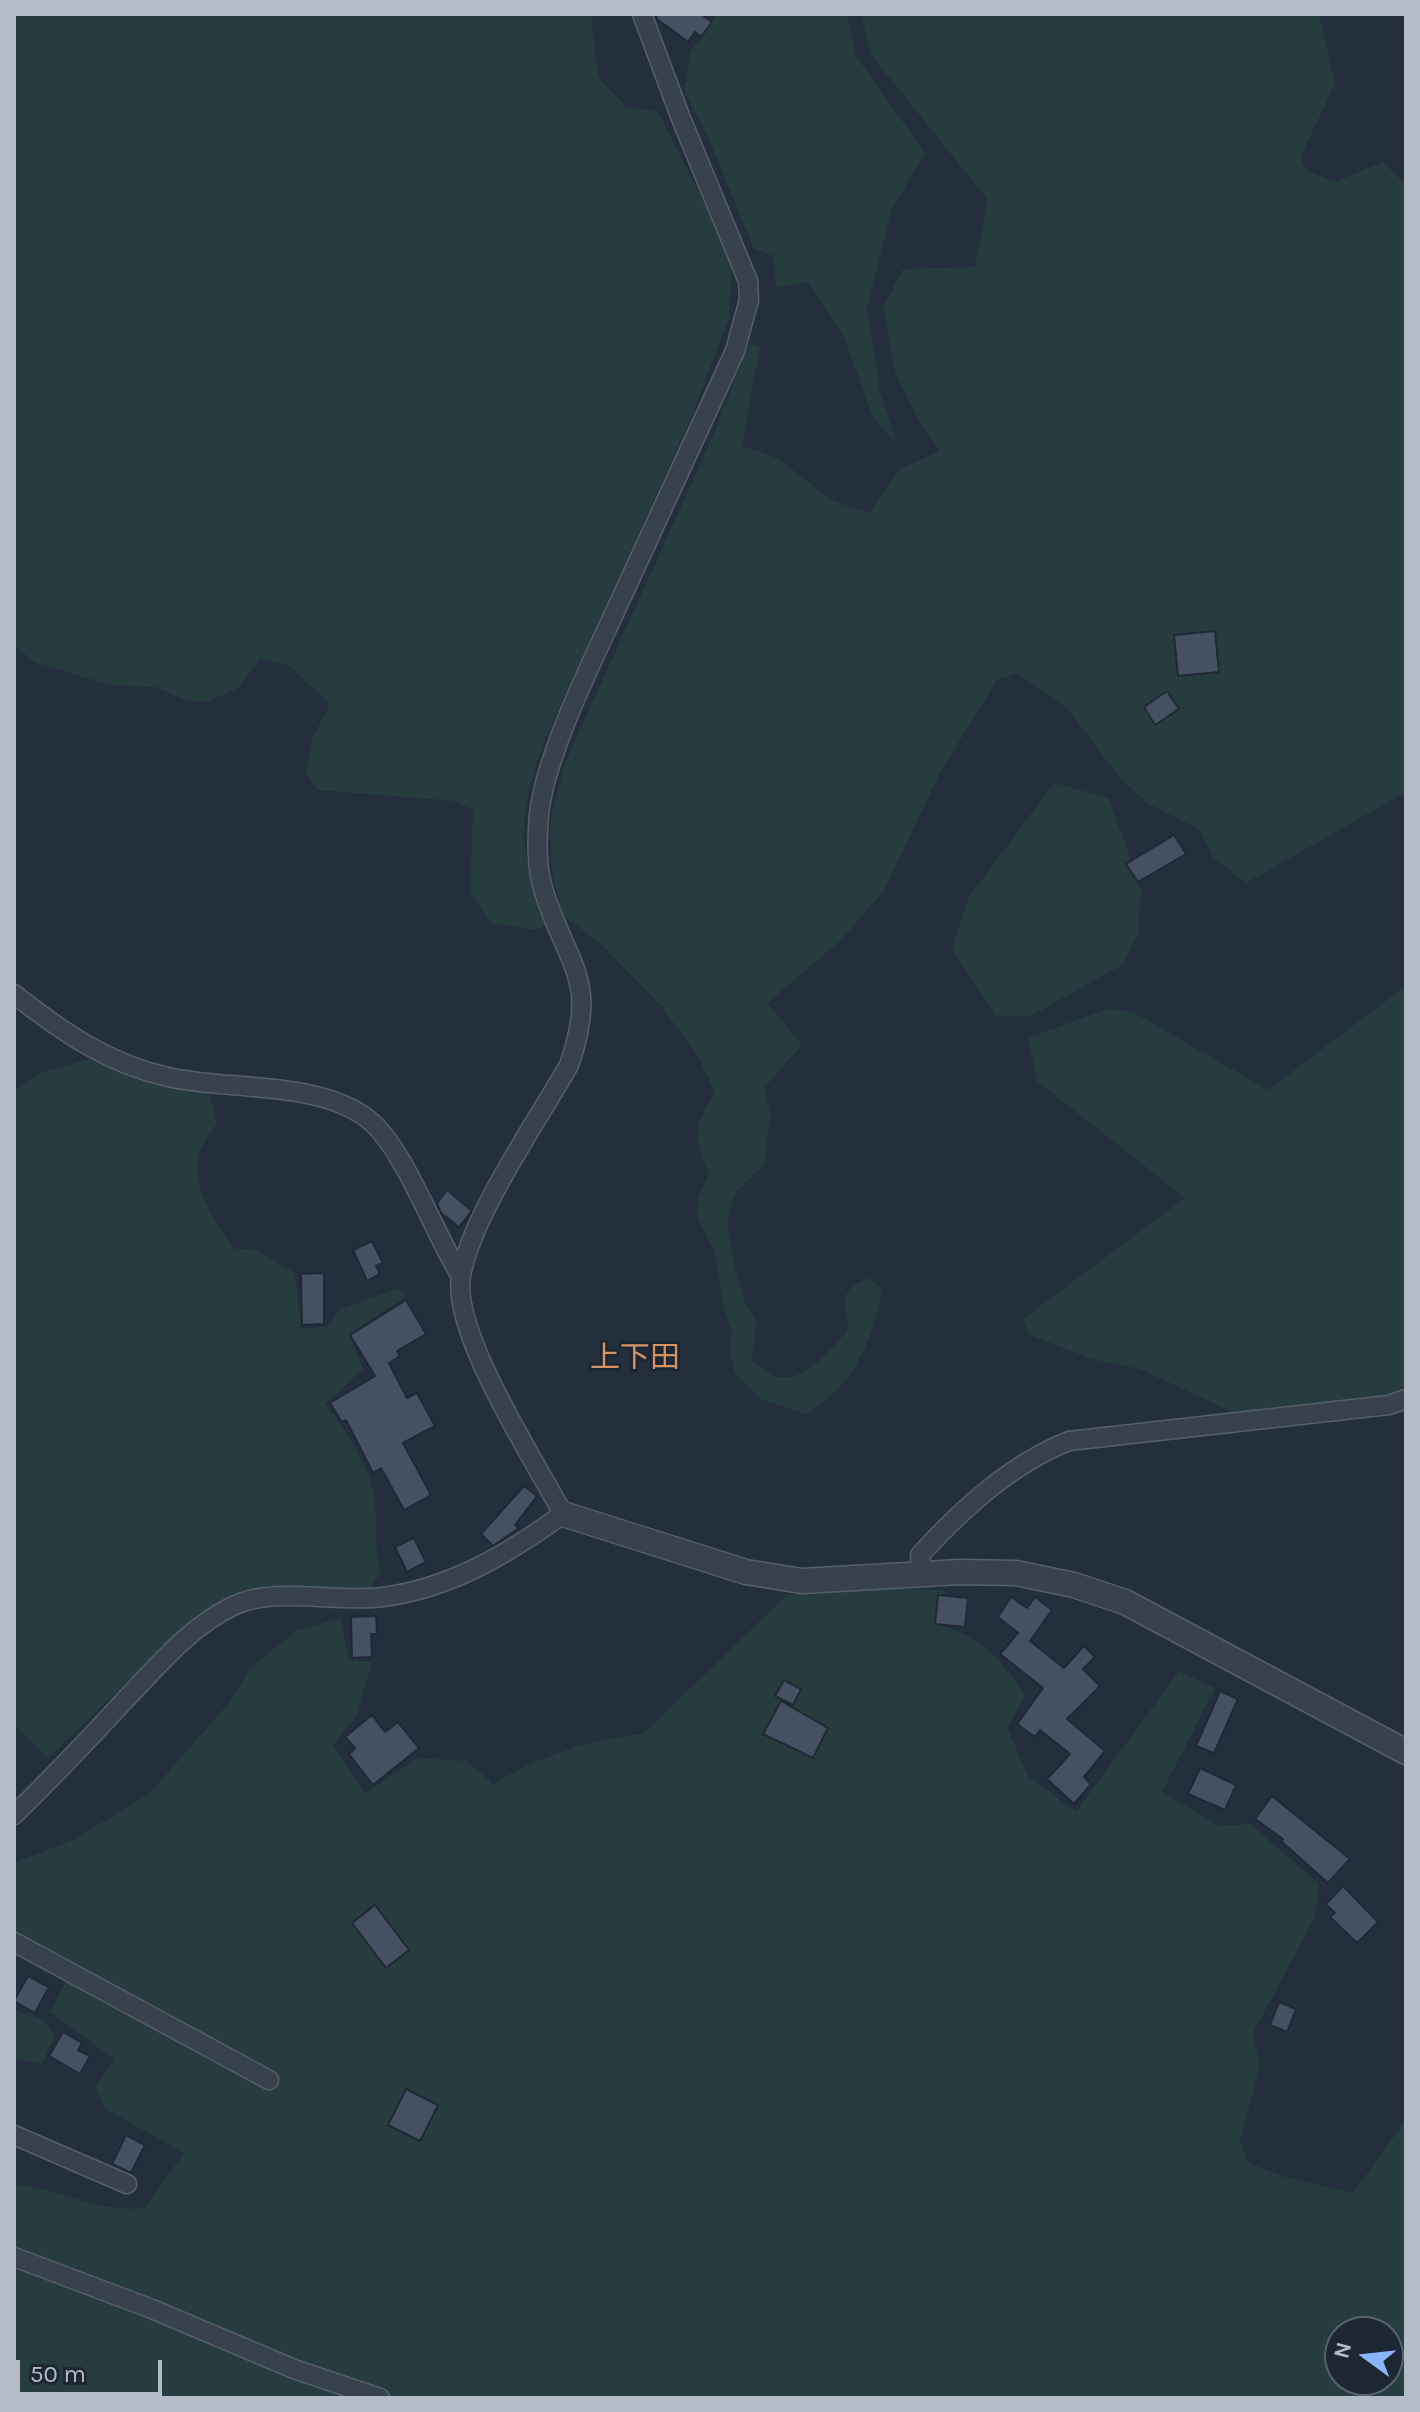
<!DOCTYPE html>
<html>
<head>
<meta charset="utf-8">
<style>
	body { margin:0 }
	#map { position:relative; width:1420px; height:2412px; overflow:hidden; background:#242f3e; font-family:Karla,sans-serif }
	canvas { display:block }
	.frame { position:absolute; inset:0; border:16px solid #b4bcc9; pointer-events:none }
	.north { position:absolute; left:1324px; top:2316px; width:80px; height:80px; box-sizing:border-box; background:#1d2633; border:2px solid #59626f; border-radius:50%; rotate:285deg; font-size:22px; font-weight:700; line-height:32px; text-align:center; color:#b4bcc9 }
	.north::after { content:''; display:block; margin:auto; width:28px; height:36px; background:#8ab4f8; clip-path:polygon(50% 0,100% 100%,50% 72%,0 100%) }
	.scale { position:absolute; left:16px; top:2360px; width:146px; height:36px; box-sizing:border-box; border:4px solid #b4bcc9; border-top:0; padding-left:10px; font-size:24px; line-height:28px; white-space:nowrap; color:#b4bcc9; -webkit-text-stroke:6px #1d2633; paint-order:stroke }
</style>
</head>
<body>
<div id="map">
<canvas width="1420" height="2412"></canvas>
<div class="frame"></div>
<div class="north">N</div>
<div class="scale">50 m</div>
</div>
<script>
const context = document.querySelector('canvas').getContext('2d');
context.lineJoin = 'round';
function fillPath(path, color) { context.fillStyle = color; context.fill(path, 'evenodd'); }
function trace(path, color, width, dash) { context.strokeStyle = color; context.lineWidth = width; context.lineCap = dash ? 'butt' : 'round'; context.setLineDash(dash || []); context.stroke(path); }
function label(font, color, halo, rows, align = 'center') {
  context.font = font + ' Karla,"Noto Sans JP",sans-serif'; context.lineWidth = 6; context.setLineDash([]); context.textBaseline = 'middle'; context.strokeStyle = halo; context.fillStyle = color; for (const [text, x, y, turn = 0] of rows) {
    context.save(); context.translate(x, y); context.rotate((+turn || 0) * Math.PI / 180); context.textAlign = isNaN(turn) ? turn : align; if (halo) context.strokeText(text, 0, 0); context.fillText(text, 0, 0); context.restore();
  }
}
fillPath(new Path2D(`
	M14,14h577l7,63 28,30 32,5 74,145 -3,61 -39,102 -144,317c-29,80 -30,107 1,188l-12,5 -44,-7 -21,-30 3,-83 -18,-9 -137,-11 -12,-17 7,-36 17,-33 -42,-39 -28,-6 -22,29 -29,13h-21l-32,-14 -46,-2 -75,-23 -21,-16z
	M718,14h129l9,42 69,97 -33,56 -25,98 13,85 18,53 -25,-27 -29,-81 -36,-55 -32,6 -3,-32 -19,-7 -49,-119 -21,-38 6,-40z
	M861,14h458l16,70 -35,74 9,14 26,10 48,-20 23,23v607l-160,91 -33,-26 -14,-28 -52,-26 -27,-25 -53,-70 -51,-35 -19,7 -56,91 -58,121 -44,50 -72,61 35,42 -38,43 7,26 -7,51 -30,30 -7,28 6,37 12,42 12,21 -6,37c8,5 18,15 27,17 25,6 58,-31 71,-49l-5,-30 8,-12 17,-8 13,12c-10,53 -28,95 -76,124l-45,-15 -26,-25 -5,-20 2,-21 -7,-21 -10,-60 -18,-35 1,-19 11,-24c-16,-39 -16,-46 6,-81l-17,-37 -36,-49 -60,-62 -40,-31 -10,-43 -2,-50 15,-58 144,-318 40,-101 11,2 -18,100 37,13 52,41 38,13 31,-44 40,-18 -18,-25 -26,-51 -13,-67 20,-39 72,-2 13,-67 -117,-145z
	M1054,783l55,15 32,92 -3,45 -16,30 -93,52 -34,-2 -43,-66 17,-52z
	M1406,986v404l-27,8 -140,17 -99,-46 -49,-10 -63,-25 -5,-15 162,-121 -148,-117 -9,-43 80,-29 25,3 135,78z
	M93,1058l117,37 7,28c-5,8 -13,18 -17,27 -12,36 15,72 35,99l20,1 40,23 6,56 28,-3 10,-16 60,-22 7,9 -57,37 14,35 -38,35c20,25 48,67 50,100 2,27 -1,43 6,69l-14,19 -130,4 -41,19 -148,143 -34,-33v-635l27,-17z
	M870,1588l74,2 -4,36c44,10 60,35 86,69l-19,32 21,49 48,36 103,-141 36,17 -53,104 57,34 31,-2 69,60 -4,33 -62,116 7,32 -20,75 7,22 38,15 68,16 53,-73v278h-1392v-214c46,5 84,29 130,24l40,-55 -80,-45 -8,-21 18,-28 -64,-47 25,-49 -61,-32v-68l59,-23 76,-46 78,-89 24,-38 45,-36 45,-13 7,41 24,3 -15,53 -24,30 32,48 53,-35 49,3 26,23 36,-20 51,-19 64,-12 144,-139zM1340,2332h48v48h-48z
	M14,2010l29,10 12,15 -13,29 -28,-6z`), '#263c3f');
const building = new Path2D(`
	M655,14h46l11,8 -11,15 -6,-5 -7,10 -31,-23z
	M1215,631l4,41 -41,4 -4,-41z
	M1167,691l12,18 -24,16 -11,-18z
	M1174,835l12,19 -48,28 -12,-18z
	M447,1190l25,21 -13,16 -18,-14 -4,-10z
	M372,1241l11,22 -7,3 4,8 -13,7 -14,-31z
	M324,1273v51l-22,1 -1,-51z
	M406,1300l20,34 -29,17 3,5 -11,7 18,35 10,-5 18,33 -32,17 28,52 -27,15 -23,-42 -8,5 -27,-53 -4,2 -12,-19 45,-27 -25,-41z
	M524,1486l13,10 -22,29 4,3 -26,18 -12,-12z
	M414,1538l12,24 -19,10 -12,-25z
	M938,1595l30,3 -3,29 -30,-3z
	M1011,1597l16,11 8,-11 17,13 -22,31 34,27 20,-22 11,11 -12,12 17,17 -33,33 38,32 -21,26 7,7 -17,20 -27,-25 23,-25 -30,-24 -5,7 -18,-13 26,-36 -43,-34 18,-21 -20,-16z
	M376,1616l1,18h-6l1,23 -20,1 -1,-41z
	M784,1680l17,9 -8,16 -18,-9z
	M1220,1691l18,8 -24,54 -18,-7z
	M781,1701l47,27 -15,30 -50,-24z
	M372,1715l13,17 13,-10 21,26 -46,37 -24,-31 6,-6 -10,-11z
	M1200,1768l36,17 -11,25 -37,-16z
	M1272,1796l78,63 -22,24 -47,-42 2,-2 -28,-20z
	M1343,1886l35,36 -21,21 -27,-26 5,-4 -9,-9z
	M375,1905l34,45 -23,18 -34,-45z
	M28,1976l21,11 -14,26 -21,-12z
	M1279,2002l17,7 -9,23 -17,-7z
	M63,2032l19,11 -4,7 12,6 -10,18 -31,-18z
	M406,2089l32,16 -18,36 -32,-16z
	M126,2135l19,10 -14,28 -19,-9z`);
fillPath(building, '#455162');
trace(building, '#1f2835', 2);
const minor = new Path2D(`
	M14,994c47,37 94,70 154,83 61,14 149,3 200,42 36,28 66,115 93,157
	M921,1575l-1,-20c42,-46 91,-91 149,-114l320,-36 17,-6
	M14,1815c38,-37 74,-75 110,-114 33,-34 65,-74 109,-95 40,-20 105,-3 150,-9 69,-9 126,-44 180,-83 -28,-53 -112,-182 -102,-238 10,-60 77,-156 108,-211 30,-86 -1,-98 -25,-173 -8,-25 -7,-52 -5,-78 6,-56 50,-146 74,-198 41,-89 82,-177 122,-265l14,-51 -1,-19 -68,-165 -38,-102
	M14,1942l255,138
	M14,2135l113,49
	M14,2257l138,52 142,60 86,29`);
const tertiary = new Path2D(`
	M563,1514l183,58 56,9 158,-9 56,1 58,12 51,17 281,150`);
trace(minor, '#565f6c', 21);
trace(tertiary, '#565f6c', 27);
trace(minor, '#38414e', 18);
trace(tertiary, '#38414e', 24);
label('30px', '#d59563', '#1d2633', [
	["上下田",635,1358]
]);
</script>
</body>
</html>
